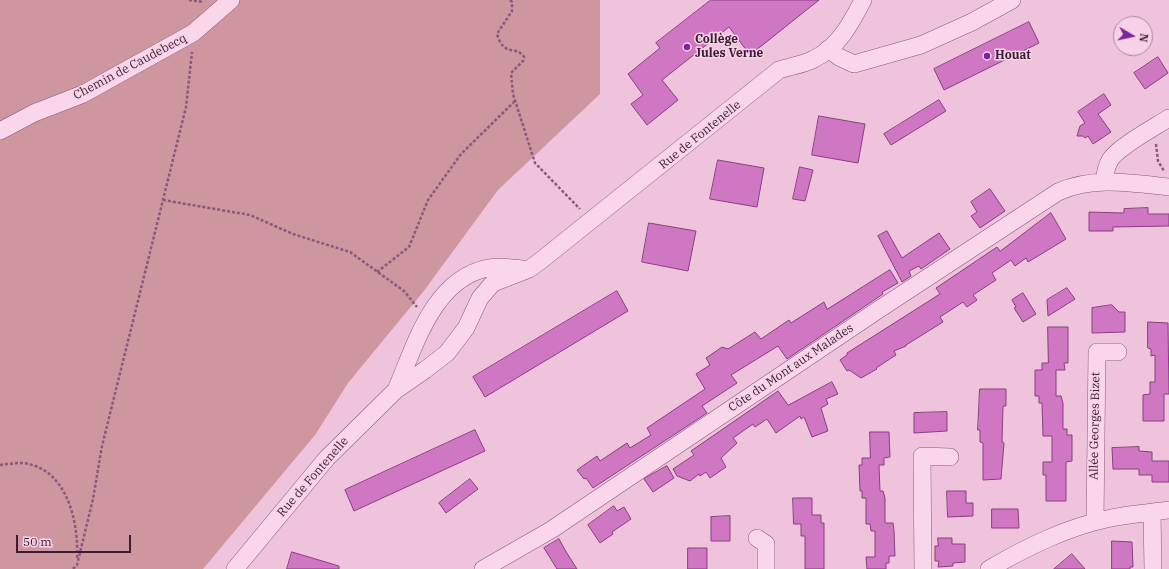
<!DOCTYPE html>
<html>
<head>
<meta charset="utf-8">
<style>
	body { margin:0 }
	#map { position:relative; width:1169px; height:569px; overflow:hidden; background:#efc3dc; font-family:"IBM Plex Serif",serif }
	canvas { display:block }
	.north { position:absolute; left:1113px; top:16px; width:40px; height:40px; box-sizing:border-box; background:#f7d2e7; border:1px solid #ab8a9f; border-radius:50%; rotate:99deg; font-size:11px; font-weight:700; line-height:16px; text-align:center; color:#3a1d34 }
	.north::after { content:''; display:block; margin:auto; width:14px; height:18px; background:#7a279b; clip-path:polygon(50% 0,100% 100%,50% 72%,0 100%) }
	.scale { position:absolute; left:16px; top:535px; width:115px; height:18px; box-sizing:border-box; border:2px solid #3a1d34; border-top:0; padding-left:5px; font-size:12px; line-height:14px; white-space:nowrap; color:#3a1d34; -webkit-text-stroke:3px #f7d2e7; paint-order:stroke }
</style>
</head>
<body>
<div id="map">
<canvas width="1169" height="569"></canvas>
<div class="north">N</div>
<div class="scale">50 m</div>
</div>
<script>
const context = document.querySelector('canvas').getContext('2d');
context.lineJoin = 'round';
function fillPath(path, color) { context.fillStyle = color; context.fill(path, 'evenodd'); }
function trace(path, color, width, dash) { context.strokeStyle = color; context.lineWidth = width; context.lineCap = dash ? 'butt' : 'round'; context.setLineDash(dash || []); context.stroke(path); }
function label(font, color, halo, rows, align = 'center') {
  context.font = font + ' "IBM Plex Serif",serif'; context.lineWidth = 3; context.setLineDash([]); context.textBaseline = 'middle'; context.strokeStyle = halo; context.fillStyle = color; for (const [text, x, y, turn = 0] of rows) {
    context.save(); context.translate(x, y); context.rotate((+turn || 0) * Math.PI / 180); context.textAlign = isNaN(turn) ? turn : align; if (halo) context.strokeText(text, 0, 0); context.fillText(text, 0, 0); context.restore();
  }
}
fillPath(new Path2D(`
	M0,0h600v94l-102,96 -75,102 -75,91 -33,52 -112,134h-203z`), '#ce969f');
const building = new Path2D(`
	M711,0h108l-69,55 -21,-28 -67,53 16,20 -31,25 -16,-21 12,-9 -15,-21 32,-26 -4,-5z
	M1029,22l10,21 -95,47 -10,-21z
	M1158,57l10,16 -23,16 -11,-16z
	M1104,94l7,11 -13,9 13,18 -18,12 -5,-8 -3,2 -2,-2h-6l3,-10 5,-3 -7,-11z
	M939,100l7,11 -55,34 -7,-11z
	M819,116l46,8 -7,39 -46,-8z
	M718,160l46,8 -7,39 -47,-8z
	M800,167l13,3 -8,31 -12,-2z
	M990,189l15,22 -25,17 -9,-12 6,-4 -6,-10z
	M1148,208v6h21v12l-56,1v4h-24v-19l35,1v-4z
	M1051,213l15,26 -38,23 -2,-4 -11,8 -4,-6 -19,13 4,7 -23,15 4,5 -10,7 -4,-5 -23,15 3,5 -37,23v1l-12,5 2,4 -20,13 1,1 -16,9 -12,-8 -2,1 -7,-11 7,-5v-2l93,-59 -4,-6 61,-41 3,4z
	M649,223l47,8 -8,40 -46,-9z
	M887,231l15,27 37,-25 11,16 -29,20 -2,-3 -10,5 2,5 -9,6 -24,-46z
	M890,270l8,13 -16,9 1,2 -96,65 -9,-13 -47,29 6,8 -35,23 5,7 -114,75 -7,-10 -2,1 -7,-9 20,-14 3,5 27,-18 3,5 21,-13 -4,-7 58,-39 -9,-15 14,-9 -4,-7 16,-11 6,2 27,-17 6,7 28,-19 2,3 33,-21 3,7z
	M1067,288l8,11 -27,17 -1,-16z
	M617,291l11,20 -143,86 -12,-20z
	M1023,293l13,21 -13,8 -9,-14 2,-1 -4,-7z
	M1112,305l7,7h6v20l-33,1v-25z
	M1148,322l20,1 1,71h-5v27h-21v-26l7,-1v-12h5v-27l-4,1v-7l-3,-1z
	M1048,327h20v36h-4l1,7h-9v26h5l2,7v26h4v6h5v26l-6,1v39h-20v-26h-3v-13h9v-26h-9l-1,-33h-3v-7h-4v-26h7v-7h6z
	M832,382l6,12 -12,5 2,5 -7,4 7,23 -16,6 -8,-20 -3,2 -1,-3 -24,17 -9,-14 -12,8 -2,-3 -20,14 4,5 -16,15 5,9 -16,11 -4,-6 -6,4 -1,-2 -9,7 -13,-5 -4,-7 21,-14 -3,-4 87,-60 10,14z
	M980,389h26v17h-3l-1,36 2,1 -3,36 -18,1v-37l-3,-1v-12h-2z
	M947,412v19l-33,2v-20z
	M475,430l10,21 -131,60 -9,-21z
	M870,432h19l1,25 -6,1v7h-5l1,26h3l2,7v25h8l1,8 1,25h-6v7h-3v6h-19l-1,-12h9v-26h-4l-1,-7h-4v-26h-4v-7h-2l-1,-26h3v-7h8z
	M1139,447v4l13,1v9h17v21h-17v-7h-13v-6h-26l-1,-21z
	M667,466l7,12 -21,14 -9,-13z
	M470,479l8,10 -32,24 -7,-10z
	M947,491h19v12h7v13l-25,1z
	M793,498h19v17h9v8h3v46h-19v-33h-4v-12h-7z
	M614,506l3,5 7,-4 7,12 -19,13 1,2 -13,9 -12,-18z
	M992,509h26l1,19h-27z
	M730,516v25h-19v-24z
	M938,538h14v6h13v18l-12,1v3l-15,1 1,-6h-4v-15h3z
	M559,539l6,11 12,19h-20l-13,-21z
	M1112,541l20,1 1,25h-3v2h-18z
	M688,548h19v21h-19z
	M292,552l47,14v3h-52z
	M1072,554l13,15h-31z`);
fillPath(building, '#cf77c2');
trace(building, '#8a3e81', 1);
const minor = new Path2D(`
	M828,49l11,8 15,7 67,-19 51,-23 40,-22
	M0,131l34,-18 49,-19 110,-61 38,-33
	M1104,182c1,-8 2,-15 6,-22 8,-13 45,-33 59,-42
	M396,390c19,-44 37,-111 92,-122 11,-2 24,0 34,1
	M1152,512l1,57
	M1095,521l2,-169h21
	M757,538l9,6v25
	M235,569l92,-111 69,-68 29,-20 22,-17 19,-25 14,-30 13,-15 36,-14 10,-7 240,-192c11,-4 24,-5 35,-11 25,-12 37,-36 49,-59
	M483,569l68,-39 327,-220 180,-118c35,-16 74,-9 111,-5
	M923,569l-1,-113 28,1
	M989,569c38,-22 78,-42 122,-51 19,-4 39,-5 58,-8`);
trace(minor, '#8a597d', 18);
trace(new Path2D(`
	M189,0l15,2
	M510,0l2,2v9l-15,23c7,24 20,11 27,23l-1,4 -12,12 2,21 22,69 45,46
	M1156,144l2,17 6,10
	M163,200l87,15 43,19 57,18 54,39 13,16
	M377,272l32,-25 19,-47 33,-46 54,-53
	M0,465c7,-1 15,-2 22,-2 45,4 57,59 55,96
	M73,569l4,-4 16,-66 9,-53 84,-339 6,-55`), '#8a597d', 2.5, [3, 2]);
trace(minor, '#fad6eb', 17);
for (const [x, y, r, color] of [
	[687,47,4,"#7a279b"],
	[987,56,4,"#7a279b"]
]) { const dot = new Path2D(); dot.arc(x, y, r, 0, 2 * Math.PI); context.fillStyle = color; context.fill(dot); trace(dot, '#f7d2e7', 1.5); }
label('bold 12px', '#3a1d34', '#f7d2e7', [
	["Collège",695,40],
	["Jules Verne",695,54],
	["Houat",995,56]
], 'left');
label('12px', '#3a1d34', '#f7d2e7', [
	["Chemin de Caudebecq",130,67,-28],
	["Rue de Fontenelle",700,135,-39],
	["Côte du Mont aux Malades",791,368,-34],
	["Allée Georges Bizet",1095,426,-89],
	["Rue de Fontenelle",313,477,-49]
]);
</script>
</body>
</html>
